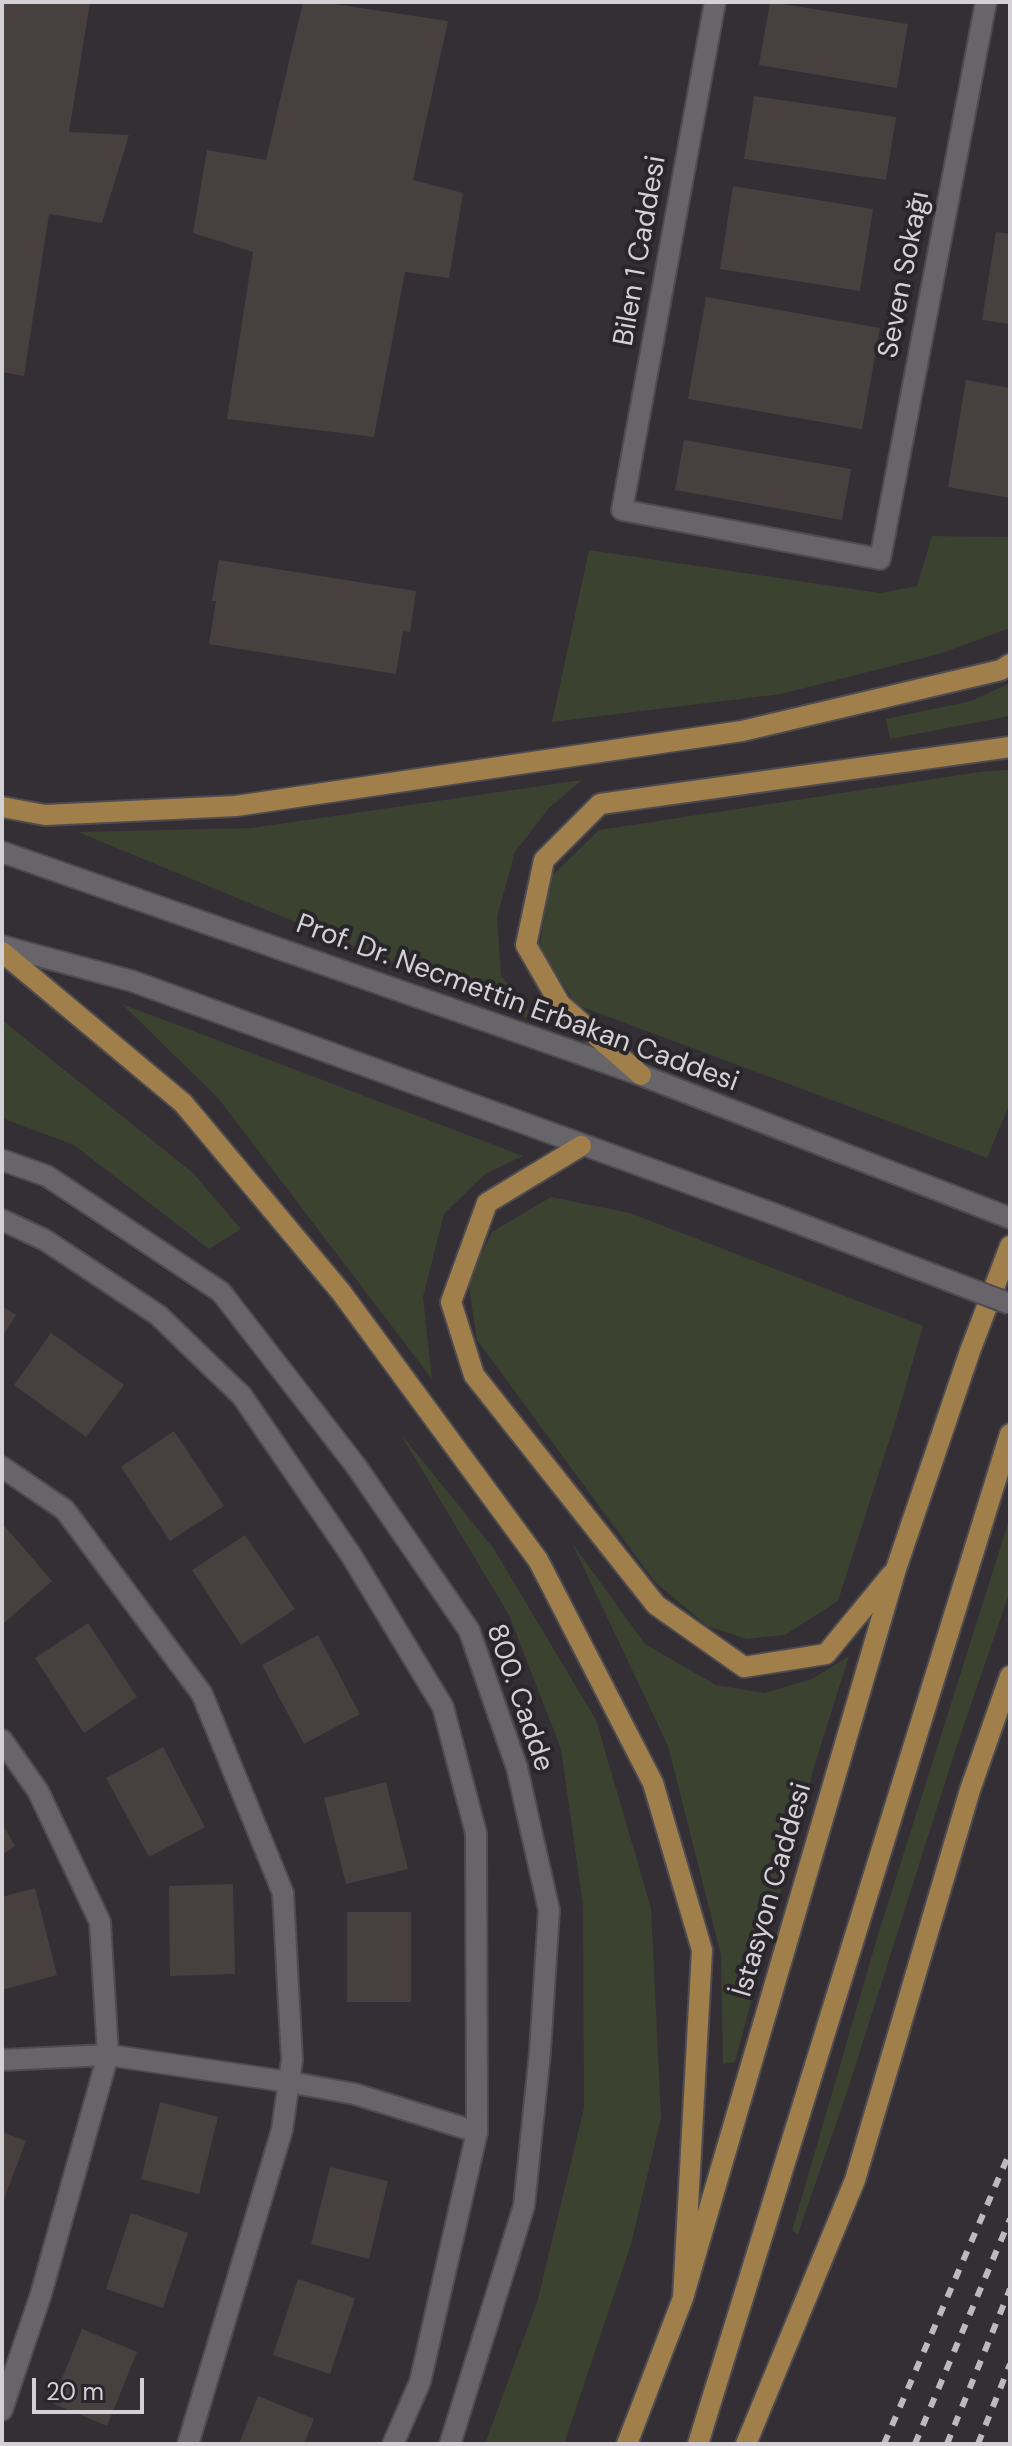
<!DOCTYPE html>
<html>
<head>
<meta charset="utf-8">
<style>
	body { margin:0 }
	#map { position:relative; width:1012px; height:2446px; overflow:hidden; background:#332f35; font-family:"DM Sans",sans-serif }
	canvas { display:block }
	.frame { position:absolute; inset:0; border:4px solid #d3d1d5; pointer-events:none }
	.scale { position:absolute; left:32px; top:2378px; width:112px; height:36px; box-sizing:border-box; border:4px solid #d3d1d5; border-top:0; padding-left:10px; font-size:24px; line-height:28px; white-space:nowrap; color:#d3d1d5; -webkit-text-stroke:6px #29262b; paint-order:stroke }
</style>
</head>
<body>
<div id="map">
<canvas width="1012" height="2446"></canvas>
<div class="frame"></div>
<div class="scale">20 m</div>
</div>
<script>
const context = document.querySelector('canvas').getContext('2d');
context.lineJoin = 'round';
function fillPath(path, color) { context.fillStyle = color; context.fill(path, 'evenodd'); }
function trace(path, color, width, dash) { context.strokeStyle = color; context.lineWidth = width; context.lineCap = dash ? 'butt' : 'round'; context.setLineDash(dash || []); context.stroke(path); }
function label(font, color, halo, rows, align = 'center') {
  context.font = font + ' "DM Sans",sans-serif'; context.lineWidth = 8; context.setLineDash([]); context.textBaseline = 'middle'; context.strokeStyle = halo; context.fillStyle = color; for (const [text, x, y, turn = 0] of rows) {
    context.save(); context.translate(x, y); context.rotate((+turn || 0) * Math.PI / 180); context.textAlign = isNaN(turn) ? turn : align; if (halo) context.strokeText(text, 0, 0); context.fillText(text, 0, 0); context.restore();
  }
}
fillPath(new Path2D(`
	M932,536l78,1v91l-71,26 -158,40 -229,28 37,-172 291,43 37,-7z
	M1010,683v33l-120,23 -4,-20 85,-18z
	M1010,770v333l-23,55 -410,-153 -38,-56 12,-72 48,-47 387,-59z
	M582,780l-33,28 -34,44 -18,65 4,58 36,47 -459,-190 173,-4z
	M122,1004l401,152 -38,18 -41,40 -21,83 9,82 -214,-281z
	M2,1020l191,153 48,56 -32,20 -135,-104 -72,-27z
	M551,1197l79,16 293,113 -26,90 -59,185 -53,34 -38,4 -40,-13 -52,-44 -178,-242 -9,-59 24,-49z
	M400,1433l94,116 102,171 55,188 10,210 -30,126 -67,200h-79l53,-145 46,-191 -1,-202 -22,-157 -52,-134z
	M1010,1517v74l-53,154 -110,347 -49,142 -6,-3 85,-293z
	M572,1543l73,101 71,41 48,8 48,-14 37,-23 -35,111 -79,295 -12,2 -2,-109 -53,-209z`), '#3b4230');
fillPath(new Path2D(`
	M2,2h88l-21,130 60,3 -27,88 -53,-9 -25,162 -22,-4z
	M303,2h18l127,19 -35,159 50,13 -14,85 -44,-6 -31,165 -147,-18 26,-167 -60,-19 14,-83 59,10z
	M770,2l138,22 -11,64 -138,-23z
	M754,96l142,21 -10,63 -142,-21z
	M733,186l140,23 -13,82 -140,-22z
	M996,232l14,2v90l-28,-4z
	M706,297l174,31 -18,101 -174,-30z
	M966,380l44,8v110l-62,-11z
	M684,440l167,29 -9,51 -167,-30z
	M219,560l197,31 -6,41 -7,-1 -7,43 -187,-30 7,-43h-4z
	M2,1306l14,9 -14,22z
	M51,1333l73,52 -38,52 -72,-52z
	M174,1431l50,75 -54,35 -49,-74z
	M2,1523l50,58 -48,42 -2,-2z
	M245,1535l50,74 -54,36 -49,-75z
	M88,1623l49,74 -53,36 -49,-75z
	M318,1635l42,79 -56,30 -42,-79z
	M163,1747l42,80 -56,30 -43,-79z
	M386,1782l22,87 -62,15 -22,-86z
	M2,1823l13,23 -13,9z
	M233,1884l2,90 -65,2 -1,-90z
	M35,1888l22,87 -55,15v-93z
	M347,1912h64v90h-64z
	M160,2102l58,15 -19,77 -58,-15z
	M2,2132l24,9 -24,63z
	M330,2167l58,14 -19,78 -58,-15z
	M131,2213l57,20 -25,75 -57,-19z
	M298,2279l57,19 -25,76 -57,-19z
	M82,2329l55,23 -30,74 -55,-23z
	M258,2396l56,23 -10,25h-65z`), '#48403e');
const street = new Path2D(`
	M715,2l-93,508 258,49 106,-557
	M2,1467l63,43 137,184 81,199 9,167 -10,70 -94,314
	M2,1740l36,51 62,131 8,133 -67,239 -39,116
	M2,2060l106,-5 181,27 66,12 122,38`);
const secondary = new Path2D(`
	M2,852l639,223 369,143
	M2,946l130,35 645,234
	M2,1160l45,16 174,116 135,174 113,164 48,138 32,142 -9,142 -16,154 -74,238
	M2,1220l43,20 113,75 84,81 109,159 92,152 33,126 1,299 -57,250 -27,62`);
const primary = new Path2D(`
	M2,807l43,8 191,-9 506,-75 259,-61 9,-6
	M2,952l181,151 158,189 197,268 115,223 49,167 -19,348
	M641,1075l-81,-71 -34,-59 18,-85 56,-56 410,-57
	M581,1146l-94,57 -36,99 23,73 182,230 88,62 82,-13 65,-79
	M627,2444l56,-146 213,-729 74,-218 40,-105
	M698,2444l312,-1010
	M746,2444l109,-264 115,-390 40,-114`);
trace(street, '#4e4b51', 24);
trace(secondary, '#4e4b51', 24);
trace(primary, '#4e4b51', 24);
trace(street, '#67646a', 20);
trace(secondary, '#67646a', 20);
trace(primary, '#a17f4a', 20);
trace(new Path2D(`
	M884,2444l126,-292
	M915,2444l95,-225
	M947,2444l63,-155
	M978,2444l32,-80`), '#bcbabe', 6, [10, 10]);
const secondaryBridge = new Path2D(`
	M777,1215l233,89`);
trace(secondaryBridge, '#4e4b51', 24, []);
trace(secondaryBridge, '#67646a', 20);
label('28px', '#d3d1d5', '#29262b', [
	["Bilen 1 Caddesi",641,251,-80],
	["Seven Sokağı",905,275,-79],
	["Prof. Dr. Necmettin Erbakan Caddesi",517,1004,20],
	["800. Cadde",519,1698,71],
	["İstasyon Caddesi",773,1890,-74]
]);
</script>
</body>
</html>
